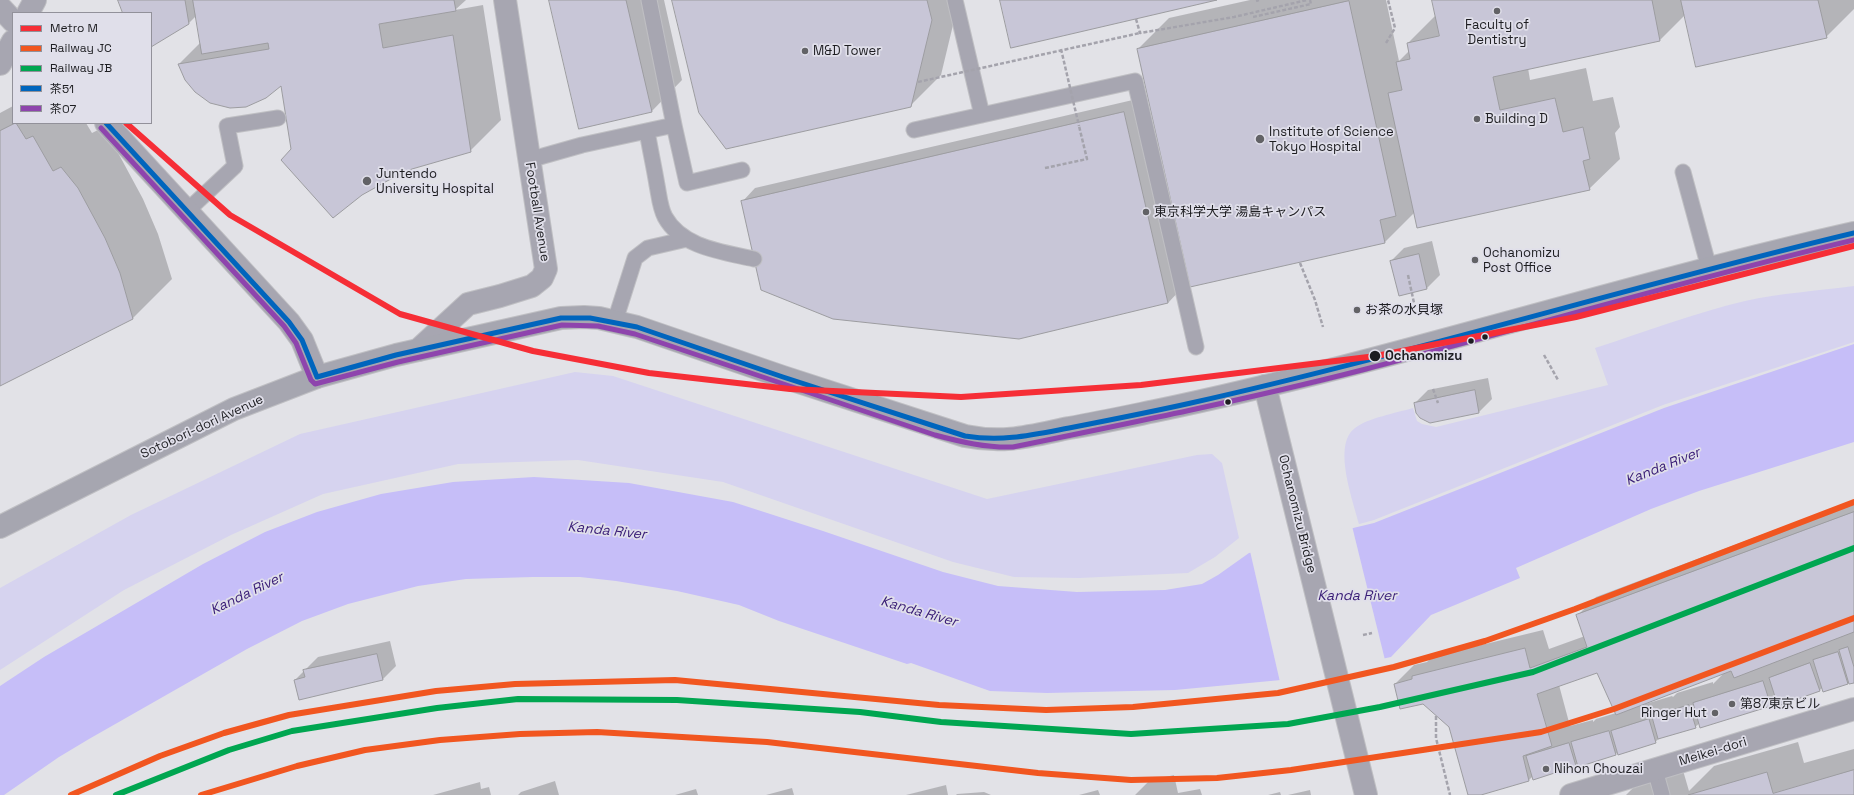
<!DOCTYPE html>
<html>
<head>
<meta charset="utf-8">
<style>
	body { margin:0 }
	#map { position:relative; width:1854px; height:795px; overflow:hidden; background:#e2e2e7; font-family:"Space Grotesk","Noto Sans JP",sans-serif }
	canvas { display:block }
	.legend { position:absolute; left:12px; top:12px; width:140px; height:112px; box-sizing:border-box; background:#e0dfea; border:1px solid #92919a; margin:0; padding:5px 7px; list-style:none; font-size:12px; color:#1d1d21 }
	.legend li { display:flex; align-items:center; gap:8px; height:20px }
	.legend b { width:20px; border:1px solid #92919a }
</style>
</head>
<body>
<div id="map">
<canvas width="1854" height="795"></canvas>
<ul class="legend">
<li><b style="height:5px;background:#f62e36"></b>Metro M</li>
<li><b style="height:5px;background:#f15620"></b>Railway JC</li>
<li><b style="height:5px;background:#00a651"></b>Railway JB</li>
<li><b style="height:5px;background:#0065bd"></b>茶51</li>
<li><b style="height:5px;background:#8e44ad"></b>茶07</li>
</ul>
</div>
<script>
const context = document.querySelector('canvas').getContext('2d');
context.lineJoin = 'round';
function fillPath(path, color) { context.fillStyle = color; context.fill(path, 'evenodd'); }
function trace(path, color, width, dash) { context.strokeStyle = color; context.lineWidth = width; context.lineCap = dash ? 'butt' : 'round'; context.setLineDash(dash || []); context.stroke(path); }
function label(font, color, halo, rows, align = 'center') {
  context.font = font + ' "Space Grotesk","Noto Sans JP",sans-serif'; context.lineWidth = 3.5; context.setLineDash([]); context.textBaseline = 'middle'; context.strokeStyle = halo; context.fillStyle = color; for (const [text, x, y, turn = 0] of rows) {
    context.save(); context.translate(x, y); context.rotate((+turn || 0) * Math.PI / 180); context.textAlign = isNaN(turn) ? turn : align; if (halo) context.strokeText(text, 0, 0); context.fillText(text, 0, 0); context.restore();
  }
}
fillPath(new Path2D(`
	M1854,286v56l-191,63 -289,115 -15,4c-6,-24 -27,-79 -4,-96 13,-10 41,-15 58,-20l4,13 5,3 14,3 172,-42 -13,-37c50,-16 99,-35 150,-47 35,-8 73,-10 109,-15z
	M575,372l38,4 374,123 210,-44 15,-1 10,9 17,75 -24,19 -27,16 -109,5 -65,-1 -61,-15 -230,-80 -145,-22 -120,4 -135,30 -92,41 -107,55 -124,80v-82l131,-73 169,-81z`), '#d6d3ef');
fillPath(new Path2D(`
	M1854,344v98l-155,49 -48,18 -135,59 4,10 -89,37 -40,42 -110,23 -106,10 -128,3 -57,-2 -79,-28 -4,1 -128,-43 -40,-16 -62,-14 -61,-10 -36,-4h-47l-67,2 -48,7 -70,18 -46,17 -55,28 -158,90 -30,18 -55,38h-4v-109l44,-29 159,-93 62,-32 52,-20 64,-18 72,-12 81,-5 95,6 104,19 90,29 120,41 55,14 79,6 88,-2 37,-6 16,-9 31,-22 125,-30 290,-115z`), '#c6bef8');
fillPath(new Path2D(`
	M1352,526l33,134 -105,22 -30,-131z`), '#e2e2e7');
fillPath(new Path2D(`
	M119,0h347l-11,10 28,-5 18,115 -31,31 -178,-1 -10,-66 -103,-20 22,-22 -4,-27 -8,8 -38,23v-33h-27z
	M550,0h114l18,80 -30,31z
	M673,0h286l-18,75 -31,31z
	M1250,0h136l13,61 10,-10 -1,-8 28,-28 -3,-15h421v9l-28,28 -141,-22 -25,25 -132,28 2,12 56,-12 7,33 20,-4 7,30 -5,6 5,26 -31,30 -174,23 -31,31 -246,-194 31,-31z
	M1137,99l44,190 -13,14 -426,-101 13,-14z
	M13,106v17h73l6,10 8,-4 16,20 27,50 15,35 14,45 -39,39 -133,67v-272z
	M1432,241l8,34 -13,13 -28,7 -8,-34 13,-13z
	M1488,378l4,21 -13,13 -64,-9 13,-13z
	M1854,500v182l-31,5 -3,3 -41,14 -2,-5 -6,6 -70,22 -1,-4 -5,4 -35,11 -5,4 -37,10 -2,2 -38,9 -2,2 -42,13 -1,-2 -4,4 -51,15h-9l-19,-68 -26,-24 -29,-19 19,-19 13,-3 5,-5 111,-27 6,19 36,-13 -8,-20 19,-19zM1597,671l19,42 -20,6 -3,3v-2l-23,6 -11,-41zM1725,672l-12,12v-2l-36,11 -4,4 -1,-1 -30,9v-1z
	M390,641l6,25 -13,13 -83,20 -5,-19 23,-23z
	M1798,742l6,21 50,-14v46h-228l16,-16 40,-12 7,24 25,-25z
	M1174,775l4,18 22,-4 2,6h-67l14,-14z
	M555,781l4,14h-41l3,-3z
	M480,782l1,7 8,-2 2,8h-58z
	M946,785l2,10h-42z
	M792,788l2,7h-28z
	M696,789l2,6h-23z
	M1098,790l2,5h-21z
	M1310,790l1,5h-23z
	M984,792l7,3h-35l1,-1z
	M1280,792l1,3h-13z`), '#0003');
const building = new Path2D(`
	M118,0h67l4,24 -38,23v-34h-28z
	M193,0h261l2,11 -77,13 4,24 70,-13 18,117 -59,17 -23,11 -27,15 -29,23 -52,-58 10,-11 -10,-63 -15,12 -20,9 -16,1 -20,-5 -15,-11 -10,-12 -7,-16 91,-15 -1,-6 -66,11z
	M549,0h77l26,112 -73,17z
	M672,0h255l5,20 -21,87 -185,42 -27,-36z
	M1000,0h217l-206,48z
	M1432,0h220l8,41 -167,36 7,33 55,-12 8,34 20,-5 7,32 -7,2 7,29 -173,38 -29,-135 14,-3 -6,-28 14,-3 -3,-16 32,-7z
	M1681,0h137l9,38 -131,29z
	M1349,1l47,215 -16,4 5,23 -195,44 -53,-238z
	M1124,112l44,191 -149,36 -186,-20 -72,-29 -20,-89z
	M16,123l10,16 7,-3 20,35 8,-4 17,21 27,50 15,35 13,46 -133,67v-255z
	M1419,254l8,35 -28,7 -9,-35z
	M1475,390l4,23 -49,10 -10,-5 -4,-5 -2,-10z
	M1854,512v120l-120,46 -3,-7 -115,44 -19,-42 -60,21 15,52 -29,10 6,25 -48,14h-13l-19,-68 -26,-23 -23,5 -6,-25 18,-5v-3l113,-28 5,20 57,-21 -11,-32z
	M1848,647l6,20v16l-5,1 -10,-34z
	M1838,652l10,32 -25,8 -10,-32z
	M377,654l6,26 -84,20 -5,-20 11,-3 -2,-7z
	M1810,663l10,28 -42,15 -9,-28z
	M1763,681l8,25 -71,22 -7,-25z
	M1689,705l7,23 -38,11 -6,-22z
	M1649,719l7,24 -38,12 -7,-24z
	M1609,731l7,24 -38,12 -7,-25z
	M1569,743l7,23 -43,14 -7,-24z
	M1854,770v25h-166l79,-23 6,21z`);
fillPath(building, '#c8c6d7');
trace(building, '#9c9ca0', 1);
const service = new Path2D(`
	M955,0l27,115
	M674,125l13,58 55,-13
	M914,130l221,-49 61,266
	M647,131c3,18 7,36 10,54 2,10 3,23 8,32 17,31 59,35 89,42
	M529,160l53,-15 92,-20 -25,-125
	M1683,172l26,96
	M187,211l48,-45 -8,-40 51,-8
	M615,321l20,-63 13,-10 39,-9
	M1655,770l7,25`);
const minor = new Path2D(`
	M28,13l7,-13
	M1571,795l283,-86`);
const tertiary = new Path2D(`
	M0,7l13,14
	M0,64l13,-23
	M106,123l183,199 13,18 15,37
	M418,350l50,-46 32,-8 32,-10 10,-8 4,-9 -41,-269
	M1265,386l101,409`);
const secondary = new Path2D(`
	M0,527l234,-118 83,-32 79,-22 165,-37 23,-1 15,1 38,9 146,50 182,59c40,8 65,0 104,-8 29,-5 57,-11 86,-17 235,-49 464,-125 699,-178`);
trace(service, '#bfbfc3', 17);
trace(minor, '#bfbfc3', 24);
trace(tertiary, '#bfbfc3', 24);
trace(secondary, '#bfbfc3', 24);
trace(new Path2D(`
	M1256,1l3,-1
	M1253,17l58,-13 -1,-4
	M1136,19l4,14 94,-16 73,-17
	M1386,43l9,-15 -7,-28
	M1045,168l42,-9 -8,-33
	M1300,263l15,37 8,27
	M1408,275l6,28
	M1544,355l14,25
	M1433,389l5,14
	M1363,635l9,-2
	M1436,716v22l14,57`), '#a4a3ac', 2.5, [4, 2]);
trace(service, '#a7a6b1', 15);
trace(minor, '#a7a6b1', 22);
trace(tertiary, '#a7a6b1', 22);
trace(secondary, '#a6a6b0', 22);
trace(new Path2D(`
	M1061,49l18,77
	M918,82l222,-49`), '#a4a3ac', 2.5, [4, 2]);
trace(new Path2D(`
	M106,123l183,199 13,18 15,37
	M317,377l79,-22 165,-37h29l47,9 146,50 182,59c38,6 67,-1 104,-8 41,-8 82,-16 122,-25 223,-50 441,-117 663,-170`), '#0065bd', 5);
trace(new Path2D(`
	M101,128l183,198 12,17 15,37 4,4 83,-22 164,-37 36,1 37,8 300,101c26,7 52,13 78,12 118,-24 236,-48 353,-78 163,-42 324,-90 488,-129`), '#8e44ad', 5);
trace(new Path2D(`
	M71,795l89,-39 64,-23 65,-18 147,-24 79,-7 160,-4 264,25 107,5 87,-3 145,-14 116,-26 91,-26 90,-32 279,-107
	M201,795l96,-29 68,-16 75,-10 80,-6 77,-2 170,10 271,31 93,7 86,-2 74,-8 250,-38 73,-23 240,-91`), '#f15620', 6);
trace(new Path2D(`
	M116,795l113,-45 63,-19 145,-23 81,-9 159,1 183,12 81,10 190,12 157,-10 92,-17 153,-35 321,-124`), '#00a651', 6);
trace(new Path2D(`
	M126,123l104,92 170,99 133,37 116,22 141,16 171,8 180,-12 235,-29 200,-39 278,-71`), '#f62e36', 6);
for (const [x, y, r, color] of [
	[1497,11,4,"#626266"],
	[805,51,4,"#626266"],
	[1477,119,4,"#626266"],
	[1260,139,5,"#626266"],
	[367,181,5,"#626266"],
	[1146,212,4,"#626266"],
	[1475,260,4,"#626266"],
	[1357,310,4,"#626266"],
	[1485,337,3.5,"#1d1d21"],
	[1471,341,3.5,"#1d1d21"],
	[1375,356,6,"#1d1d21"],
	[1228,402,3.5,"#1d1d21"],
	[1732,704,4,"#626266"],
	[1715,713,4,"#626266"],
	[1546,769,4,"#626266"]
]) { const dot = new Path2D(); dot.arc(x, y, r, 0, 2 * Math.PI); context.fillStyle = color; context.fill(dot); trace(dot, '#e0dfea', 1.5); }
label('13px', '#1d1d21', '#e0dfea', [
	["Faculty of",1497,25,"center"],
	["Dentistry",1497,40,"center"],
	["M&D Tower",813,51],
	["Building D",1485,119],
	["Institute of Science",1269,132],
	["Tokyo Hospital",1269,147],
	["Juntendo",376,174],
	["University Hospital",376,189],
	["東京科学大学 湯島キャンパス",1154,212],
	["Ochanomizu",1483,253],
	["Post Office",1483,268],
	["お茶の水貝塚",1365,310],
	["第87東京ビル",1740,704],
	["Ringer Hut",1707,713,"right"],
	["Nihon Chouzai",1554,769]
], 'left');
label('13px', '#1d1d21', '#e0dfea', [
	["Football Avenue",537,212,81],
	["Sotobori-dori Avenue",202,427,-25],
	["Ochanomizu Bridge",1297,514,76],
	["Meikei-dori",1713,752,-17]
]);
label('bold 13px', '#1d1d21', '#e0dfea', [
	["Ochanomizu",1385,356]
], 'left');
label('italic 14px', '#381c76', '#e0dfea', [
	["Kanda River",1663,467,-22],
	["Kanda River",607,531,6],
	["Kanda River",247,594,-26],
	["Kanda River",1357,596],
	["Kanda River",919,612,16]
]);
</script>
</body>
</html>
